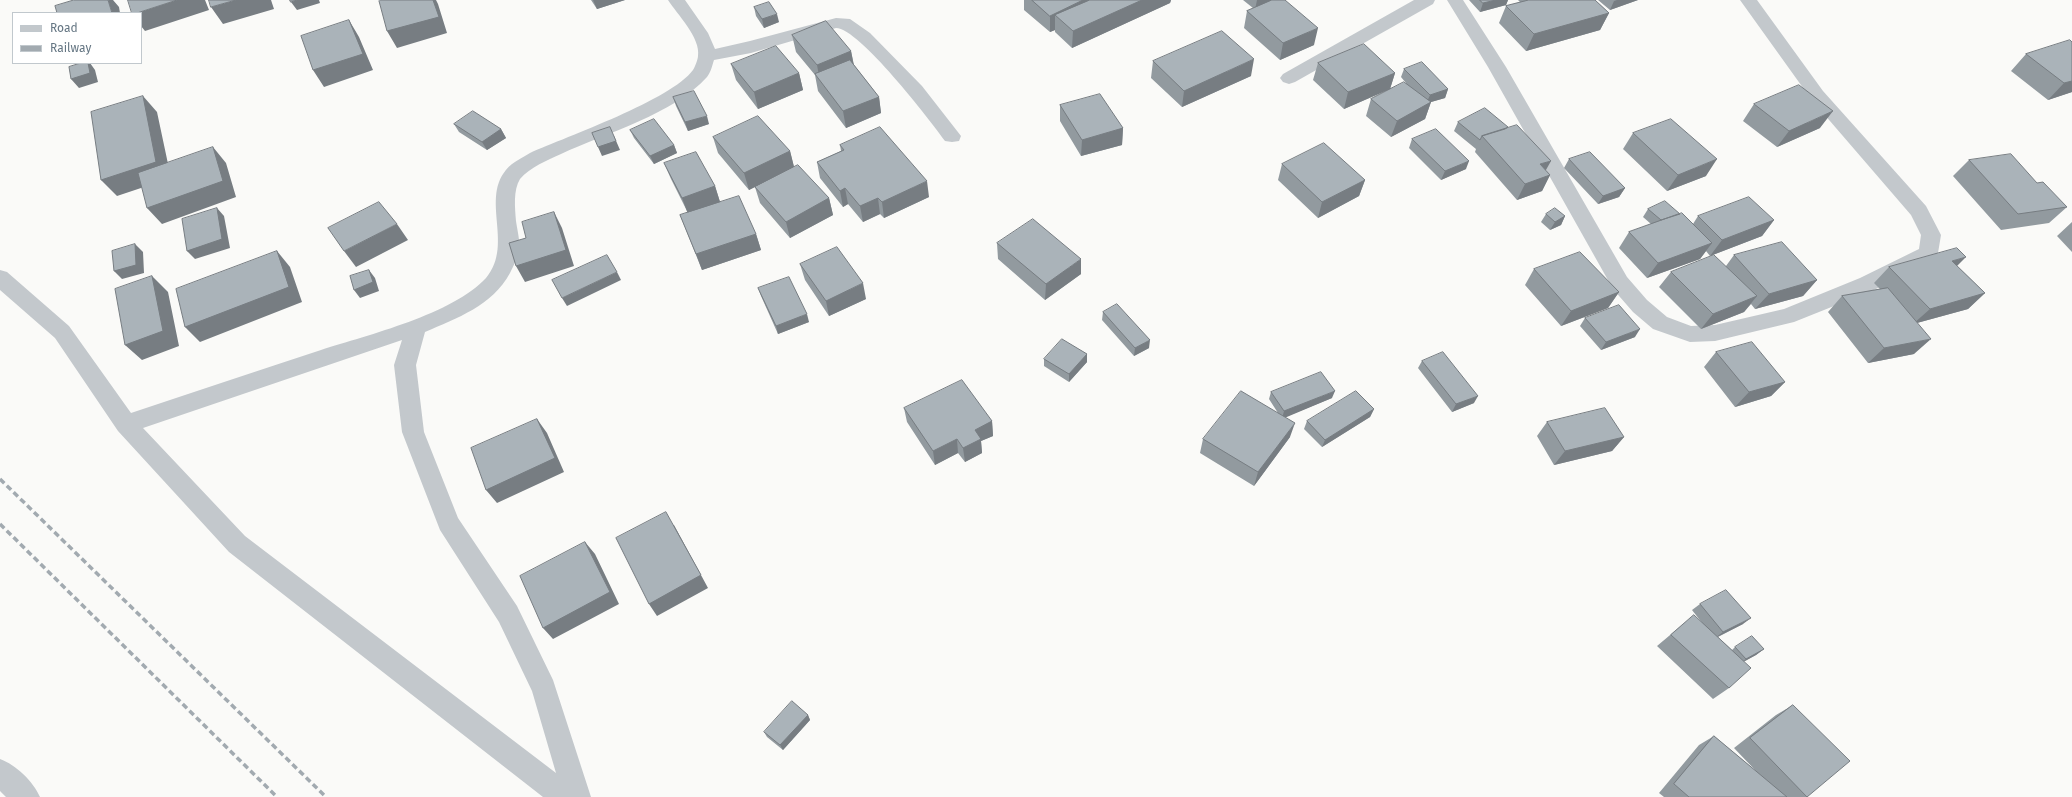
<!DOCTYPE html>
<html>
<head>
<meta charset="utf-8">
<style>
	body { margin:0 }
	#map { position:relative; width:2072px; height:797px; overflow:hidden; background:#fafaf8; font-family:"Fira Sans",sans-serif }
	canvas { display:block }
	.legend { position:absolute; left:12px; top:12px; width:130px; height:52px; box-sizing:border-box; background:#fff; border:1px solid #c1c8cd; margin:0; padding:5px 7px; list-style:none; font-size:12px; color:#657683 }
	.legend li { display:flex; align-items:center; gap:8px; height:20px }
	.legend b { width:20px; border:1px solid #c1c8cd }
</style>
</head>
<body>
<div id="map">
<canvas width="2072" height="797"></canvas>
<ul class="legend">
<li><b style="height:5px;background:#c3c8cc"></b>Road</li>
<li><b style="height:5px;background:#a2aab0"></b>Railway</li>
</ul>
</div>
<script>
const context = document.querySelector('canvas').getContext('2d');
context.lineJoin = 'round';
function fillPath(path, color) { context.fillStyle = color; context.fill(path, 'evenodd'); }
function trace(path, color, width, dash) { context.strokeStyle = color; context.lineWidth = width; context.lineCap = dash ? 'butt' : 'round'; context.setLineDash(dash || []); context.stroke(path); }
fillPath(new Path2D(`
	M668,0h17l23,33 7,16 35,-8 86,-23 14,1 20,14 52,53 39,50 -2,5 -7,1 -7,-1c-15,-21 -86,-113 -109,-113l-85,25 -37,7c-2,6 -3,12 -7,17 -33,37 -101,56 -146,77 -13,6 -31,13 -41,25 -7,11 -5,29 -4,42 1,8 4,18 3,27 -1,9 -5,17 -9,25 -18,33 -53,45 -85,59l-9,33 8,67 34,86 59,88 36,74 38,117h-48l-314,-245 -111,-121 -63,-93 -55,-48v-20l7,2 62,54 62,87c63,-21 126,-42 190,-63 47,-15 132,-36 165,-72 30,-35 -10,-84 26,-114 5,-4 12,-7 18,-11 38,-17 141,-53 163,-83 2,-3 5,-11 5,-14 3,-18 -21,-42 -30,-56zM402,340l-8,25 8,67 38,98 59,92 33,69 24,82 -311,-237 -102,-108z
	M1414,0h21l-2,4 -138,78 -6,2 -6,-2 -3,-4 3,-4z
	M1447,0h16l43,67 121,210 20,23 20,17 24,9 24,-1 69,-16 76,-31 59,-29 2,-14 -10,-20 -100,-116 -71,-99h17l66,91 103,115 15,29 -3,18 -3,5 -61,32 -80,32 -79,19 -25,1 -37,-13 -20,-17 -20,-23 -125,-222z
	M0,759c16,6 33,22 40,38h-34l-6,-6z`), '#c3c8cc');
trace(new Path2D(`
	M0,479l326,318
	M0,524l277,273`), '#a2aab0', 3.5, [6, 3.5]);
fillPath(new Path2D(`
	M591,0h34l-28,9z
	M1024,0h147l-1,3 -98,45 -17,-16v-2l-5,2 -26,-22z
	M1243,0h42l29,45 -34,15 -36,-32 3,-17 6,-3z
	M1469,0h39l-2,5 -26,7z
	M1518,0h77l14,13 -9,17 -74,21 -27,-28 7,-17 14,-4z
	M1598,0h40l-28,10z
	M754,7l25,15 -15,6 -8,-12z
	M792,35l59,16 3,14 25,32 2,16 -35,15 -28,-37 -3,-16 -19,-23z
	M2072,42v50l-24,8 -37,-29 15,-17z
	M1153,61l98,15 -69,31 -31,-29z
	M1318,63l77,10 -5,16 16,-6 -5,-6 3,-8 44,20 -3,9 -14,4 -6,17 -34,18 -25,-21 5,-17 19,-10 -46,20 -31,-29z
	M731,64l68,9 4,17 -45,19 -22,-29z
	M673,97l36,27 -21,7 -12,-25z
	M1754,104l66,24 -43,19 -34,-26z
	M1060,105l63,23 -1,17 -41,11 -21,-35z
	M1458,122l50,5v1l42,47 -8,16 -25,9 -42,-48 1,-3 -22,-18z
	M454,124l47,5 5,9 -19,12 -28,-18z
	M630,130l44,15 3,8 -23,11 -20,-26z
	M1633,133l73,43 -39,15 -44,-42z
	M713,137l77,14 4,16 -45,23 -31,-37z
	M1412,139l54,30 -25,11 -32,-32z
	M840,145l89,52 -45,21 -4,-4 -17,8 -15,-18 -5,3 -23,-29 -3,-16 24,-11z
	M1569,159l56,29 -6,9 -21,7 -34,-36z
	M1969,160l68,23 30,24 -18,16 -48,7 -48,-54z
	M664,163l51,23 5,16 36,32 5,16 -59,20 -22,-55 8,-2 -17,-34z
	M1282,164l83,16 -6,16 -41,22 -40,-38z
	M755,187l74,11 4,17 -43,23 -30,-35z
	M1648,209l32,5 13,10 5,-8 76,4 -12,16 -52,20 -4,-5 -6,8 -53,19 -28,-30 10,-16 22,-8 -8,-7z
	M1546,214l19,2 -4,9 -11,5 -9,-8z
	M2072,222v30l-15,-16z
	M997,243l84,31 -36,26 -47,-41z
	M1734,255l83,25 -14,16 -48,13 -4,-5 -7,8 -43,17 -42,-42 12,-15 55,-6z
	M800,264l66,35 -37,17 -24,-36z
	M1957,266l28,27 -17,16 -51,14 -3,31 -46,9 -40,-51 14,-16 38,-7 -6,-6 15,-16z
	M1534,269l85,23 -11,16 -47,18 -36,-41z
	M758,288l51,34 -31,12 -17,-38z
	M1103,312l46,36 -15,8 -32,-36z
	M1585,318l50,19 -34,13 -21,-24z
	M1716,352l69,30 -14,14 -36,11 -31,-40z
	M1087,354v8l-18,20 -25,-16v-7z
	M1422,361l52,42 -22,9 -34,-44z
	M1271,392l61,6 -47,19 5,20 -36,49 -54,-33 3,-14 75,-26 -9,-14z
	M904,408l88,13 1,15 -12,5 1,12 -17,9 -7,-9 -23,12 -28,-43z
	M1374,409l-4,8 -48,30 -18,-18 3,-8z
	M1547,422l77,15 -12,14 -58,14 -17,-29z
	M1700,604l43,20 -25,13 14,13 3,-3 29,2 -8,6 -12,6 -15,27 -16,11 -56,-53 37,-31 9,9 -11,-14z
	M1793,705l14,92h-143l-5,-4 40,-48 15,-9 42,35 -22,-23 42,-33z
	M808,715l2,5 -27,30 -16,-13 -3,-5z`), '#929a9f');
fillPath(new Path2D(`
	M108,0h5l6,7 1,6h-8z
	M177,0h28l4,10 -64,21 -4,-5v-13h-4z
	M236,0h35l3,9 -51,15 -12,-17z
	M297,0h22l1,3 -23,7 -6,-8z
	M433,0h3l2,4 9,29 -50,15 -10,-17z
	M593,0h32l-28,9z
	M1083,0h35l-63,15v15l-5,2v-16z
	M1142,0h29l-1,3 -98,45 1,-17z
	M1257,0h20l-22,10z
	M1496,0h12l-2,5 -26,7 3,-9z
	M1617,0h21l-28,10 4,-9z
	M1609,13l-9,17 -74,21 8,-17z
	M777,14l2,8 -15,6 -2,-9z
	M349,20l10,17 14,33 -49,17 -11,-17z
	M1318,28l-4,17 -34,15 3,-17z
	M851,51l3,16 -34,14 -3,-16z
	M1254,59l-3,17 -69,31 2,-16z
	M88,63h2l5,7 3,12 -19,6 -8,-9z
	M799,73l4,17 -45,19 -4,-17z
	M1395,73l-5,16 -46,20 4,-17z
	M2072,81v11l-24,8 16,-17z
	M1448,89l-3,9 -14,4 -6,17 -34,18 6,-16 29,-17 4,-9z
	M143,96l14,16 14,66 -54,18 -16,-16z
	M879,97l2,16 -35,15 -3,-17z
	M1833,111l-13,17 -43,19 12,-16z
	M707,116l2,8 -21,7 -3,-9z
	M1123,128l-1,17 -41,11 1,-16z
	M501,129l5,9 -19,12 -5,-8z
	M614,136l6,14 -18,6 -4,-9z
	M674,145l3,8 -23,11 -4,-8z
	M213,147l13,16 10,34 -74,27 -15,-16z
	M790,151l4,16 -45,23 -5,-17z
	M1717,159l-11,17 -39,15 11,-16z
	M1469,161l-3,8 -25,11 4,-9z
	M1551,161l-9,16 -2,-13z
	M1550,175l-8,16 -25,9 8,-16z
	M1365,180l-6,16 -41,22 4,-16z
	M927,181l2,16 -45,21 -2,-16z
	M715,186l5,16 -32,12 -6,-16z
	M845,188l3,16 -5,3 -3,-16z
	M1625,188l-6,9 -21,7 5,-8z
	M829,198l4,17 -43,23 -4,-16z
	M878,198l2,16 -17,8 -3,-16z
	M217,208l7,8 6,32 -35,11 -8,-8z
	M554,212l8,16 12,38 -49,16 -9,-16z
	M1565,216l-4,9 -11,5 5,-8z
	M1774,220l-12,16 -52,20 12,-16z
	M397,224l11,16 -52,27 -12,-16z
	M756,234l5,16 -59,20 -6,-16z
	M1712,243l-12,16 -53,19 11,-15z
	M135,244l8,8 1,21 -22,6 -8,-8z
	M277,251l13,16 12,35 -102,40 -15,-15z
	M1966,257l-16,16 2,-12z
	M1081,259v15l-36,26 1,-16z
	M369,270l6,8 4,13 -19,7 -6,-8z
	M617,272l4,8 -54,26 -5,-8z
	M152,276l16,16 11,54 -37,14 -17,-15z
	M1817,280l-14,16 -48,13 14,-15z
	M863,283l3,16 -37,17 -3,-15z
	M1619,292l-11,16 -47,18 10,-15z
	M1985,293l-17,16 -55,15 17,-15z
	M1757,296l-13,16 -43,17 12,-15z
	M807,314l2,8 -31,12 -2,-8z
	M1640,329l-5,8 -34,13 5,-8z
	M1931,339l-17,15 -46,9 16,-15z
	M1150,340l-1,8 -15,8 1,-8z
	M1087,354v8l-18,20v-8z
	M1785,382l-14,14 -36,11 14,-15z
	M1335,391l-3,7 -50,21 2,-8z
	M1478,396l-4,7 -22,9 4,-8z
	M1374,409l-4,8 -48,30 3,-7z
	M537,419l10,14 17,39 -67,31 -11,-13z
	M992,421l1,15 -12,5 1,12 -17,9 -2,-14 12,-18z
	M1295,423l-5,14 -36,49 4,-14z
	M1624,437l-12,14 -58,14 11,-14z
	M957,439l1,14 -23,12 -2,-14z
	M674,525l34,63 -51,28 -8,-12z
	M585,542l10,12 24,50 -66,35 -10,-11z
	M1751,618l-8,6 -28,14 8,-6z
	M1764,649l-8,6 -18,10 8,-6z
	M808,715l2,5 -27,30 -3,-5z`), '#777d82');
const building = new Path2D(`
	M74,0h34l4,13h-55l-2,-7z
	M128,0h49l-40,13h-5z
	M209,0h27l-25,7z
	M290,0h7l-6,2z
	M380,0h53l6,17 -52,14 -8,-30z
	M1032,0h51l-33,16z
	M1090,0h52l-69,31 -18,-16z
	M1272,0h13l33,28 -35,15 -36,-32z
	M1480,0h16l-13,3z
	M1529,0h66l14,13 -75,21 -28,-28z
	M769,2l8,12 -15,5 -8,-12z
	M349,20l14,34 -50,16 -12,-34z
	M826,21l25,30 -34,14 -25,-30z
	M1222,31l32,28 -70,32 -31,-30z
	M2070,40l2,2v39l-8,2 -38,-29z
	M1364,44l31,29 -47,19 -30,-29z
	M776,46l23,27 -45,19 -23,-28z
	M850,60l29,37 -36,14 -28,-37z
	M1422,62l26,27 -18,6 -26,-26z
	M81,63h7l2,10 -19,6 -2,-12z
	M1404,82l27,20 -34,19 -26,-22z
	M1799,85l34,26 -44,20 -35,-27z
	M694,91l13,25 -22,6 -12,-25z
	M1100,94l23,34 -41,12 -22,-35z
	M143,96l13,66 -55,18 -10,-68z
	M1485,108l23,19 -3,2 -23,7 -2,4 -22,-18z
	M473,111l28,18 -19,13 -28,-18z
	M758,116l32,35 -46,22 -31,-36z
	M654,119l20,26 -24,11 -20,-26z
	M1671,119l46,40 -39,16 -45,-42z
	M1517,125l34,36 -11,3 10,11 -25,9 -43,-48z
	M610,127l6,14 -18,6 -6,-14z
	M880,127l47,54 -45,21 -4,-4 -18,8 -15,-18 -5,3 -23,-29 27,-12 -4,-5z
	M1436,129l33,32 -24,10 -33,-32z
	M1324,143l41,37 -43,22 -40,-38z
	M213,147l10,34 -76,27 -9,-35z
	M696,152l19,34 -33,12 -18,-35z
	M1590,152l35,36 -22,8 -34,-37z
	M2011,154l26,29 6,-1 24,25 -49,7 -49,-54z
	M798,165l31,33 -43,24 -31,-35z
	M739,196l17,38 -60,20 -16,-39z
	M1749,197l25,23 -52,20 -24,-24z
	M1665,201l15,13 -19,6 -13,-11z
	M379,202l18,22 -53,27 -16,-23z
	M217,208l5,31 -35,12 -5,-32z
	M1555,208l10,8 -10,6 -9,-8z
	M554,212l12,38 -50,16 -7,-23 17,-5 -4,-16z
	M1682,213l30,30 -54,20 -29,-31z
	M1033,219l48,40 -35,25 -49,-41z
	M1782,242l35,38 -48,14 -35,-39z
	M135,244l1,21 -22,6 -2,-20z
	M837,247l26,36 -37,18 -26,-37z
	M1957,248l9,9 -14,4 33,32 -55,16 -41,-42z
	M277,251l12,36 -104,40 -9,-38z
	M1580,252l39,40 -48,19 -37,-42z
	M607,255l10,17 -55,26 -10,-18z
	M1714,255l43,41 -44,18 -42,-42z
	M369,270l4,12 -19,8 -4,-14z
	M152,276l11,55 -38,14 -10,-56z
	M789,277l18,37 -31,12 -18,-38z
	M1888,288l43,51 -47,9 -42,-52z
	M1117,304l33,36 -15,8 -32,-36z
	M1619,305l21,24 -34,13 -21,-24z
	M1062,339l25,15 -18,20 -25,-15z
	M1752,342l33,40 -36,10 -33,-40z
	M1443,352l35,44 -22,8 -34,-43z
	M1321,372l14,19 -51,20 -13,-19z
	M962,380l30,41 -17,9 6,9 -18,9 -6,-9 -24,12 -29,-43z
	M1241,391l54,32 -37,49 -55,-33z
	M1356,391l18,18 -49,31 -18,-19z
	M1605,408l19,29 -59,14 -18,-29z
	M537,419l18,39 -69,32 -15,-42z
	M666,512l35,63 -52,29 -33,-66z
	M585,542l25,50 -67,36 -23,-52z
	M1726,590l25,28 -28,14 -23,-28z
	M1694,615l57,53 -22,20 -58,-53z
	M1752,636l12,13 -18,10 -11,-12z
	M792,701l16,14 -28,30 -16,-13z
	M1793,705l57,56 -43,36 -57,-59z
	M1714,736l73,61h-98l-15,-13z`);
fillPath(building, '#aab3b9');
trace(building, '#777d82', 1);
</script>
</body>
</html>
